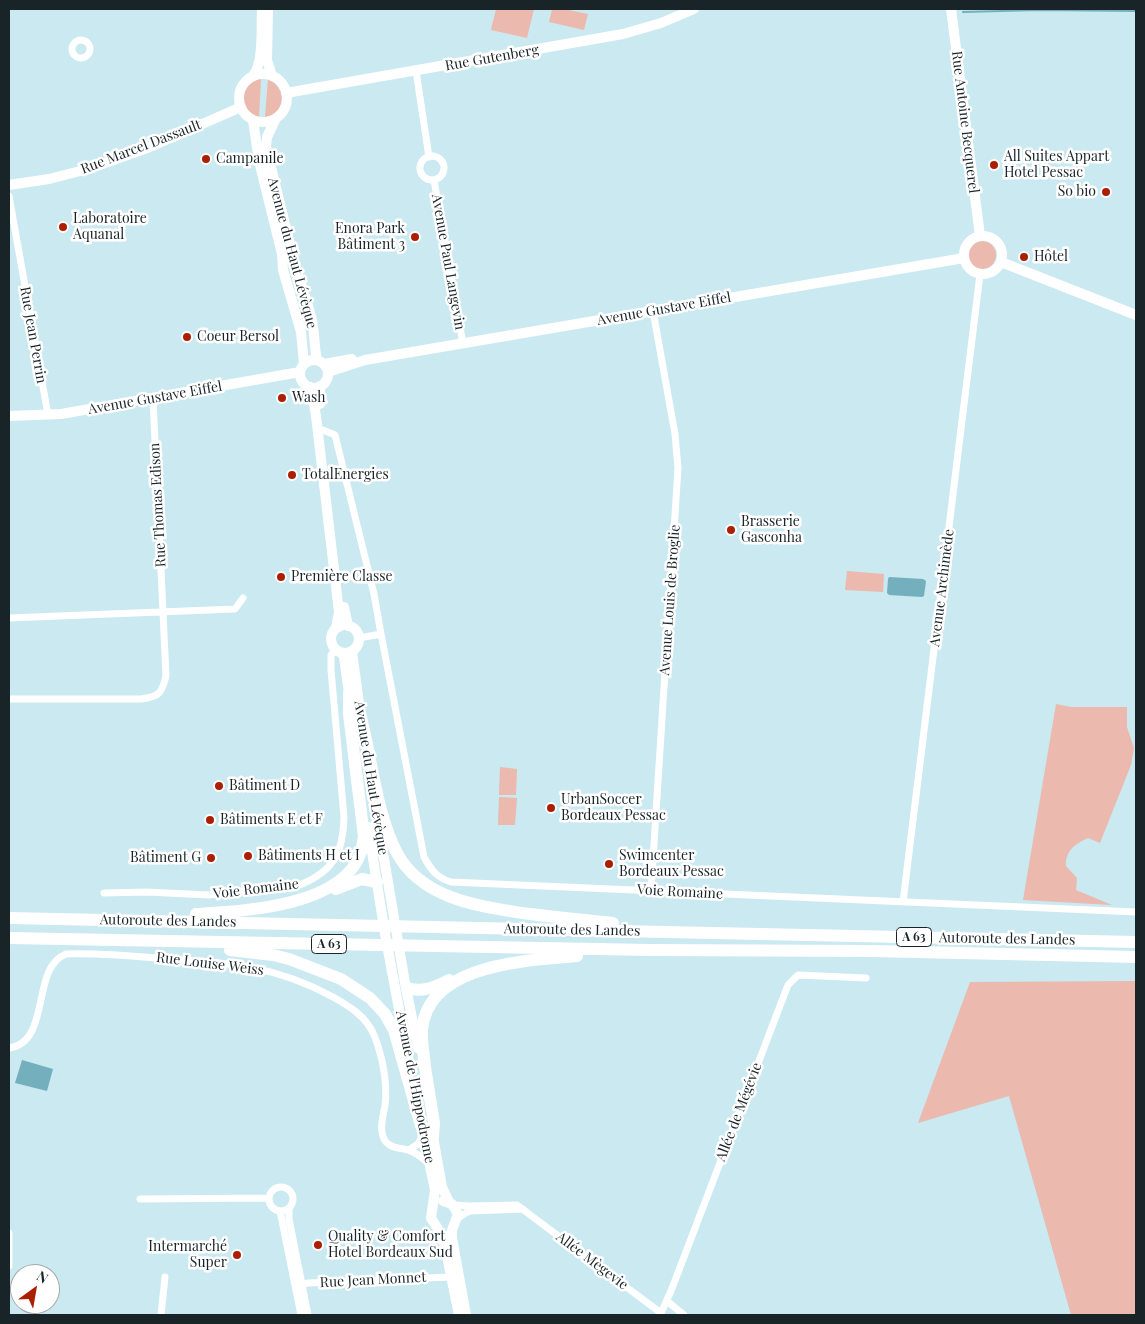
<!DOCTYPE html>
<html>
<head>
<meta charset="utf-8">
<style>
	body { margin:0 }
	#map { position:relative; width:1145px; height:1324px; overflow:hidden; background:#cae9f1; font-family:"Playfair Display",serif }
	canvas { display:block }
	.frame { position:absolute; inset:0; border:10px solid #182427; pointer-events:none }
	.north { position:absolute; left:10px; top:1264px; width:50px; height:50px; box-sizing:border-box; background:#fff; border:1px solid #a3a7a9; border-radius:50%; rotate:32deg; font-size:14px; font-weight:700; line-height:20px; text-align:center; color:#182427 }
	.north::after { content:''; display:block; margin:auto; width:18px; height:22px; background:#ac1e00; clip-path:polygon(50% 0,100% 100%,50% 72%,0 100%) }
</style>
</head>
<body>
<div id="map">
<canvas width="1145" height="1324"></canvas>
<div class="frame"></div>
<div class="north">N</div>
</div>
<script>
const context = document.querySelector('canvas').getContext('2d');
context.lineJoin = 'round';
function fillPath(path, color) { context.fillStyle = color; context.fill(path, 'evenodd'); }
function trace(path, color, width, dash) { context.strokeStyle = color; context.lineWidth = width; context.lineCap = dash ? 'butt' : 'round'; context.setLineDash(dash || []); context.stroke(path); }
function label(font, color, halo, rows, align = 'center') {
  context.font = font + ' "Playfair Display",serif'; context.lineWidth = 5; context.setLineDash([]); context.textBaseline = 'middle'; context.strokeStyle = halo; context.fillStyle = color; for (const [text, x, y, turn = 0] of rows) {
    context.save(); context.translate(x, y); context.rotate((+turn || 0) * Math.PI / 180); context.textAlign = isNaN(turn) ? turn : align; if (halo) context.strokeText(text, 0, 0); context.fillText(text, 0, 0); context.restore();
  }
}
fillPath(new Path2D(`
	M496,9h38l-7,29 -36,-8z
	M552,9h12l24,5 -4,16 -35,-8z
	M261,78l-2,40 -12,-7c-9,-14 -2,-30 14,-33z
	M268,79c19,9 19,35 -3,38z
	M968 255a14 14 0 1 1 28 0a14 14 0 1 1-28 0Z
	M847,571l37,3 -1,18 -38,-2z
	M1056,704l15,3h56v20l7,21 -3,17 -31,78 -12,-5c-13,6 -23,13 -22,28l11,12 -1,12 36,15 -89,-5z
	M500,767l17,2 -1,26h-17z
	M499,797l18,1 -2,27h-17z
	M1136,981v334h-65l-62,-219 -91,27 52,-141z`), '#ebb9ad');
fillPath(new Path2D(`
	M889,577l34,2 3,2 -2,15 -2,1 -33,-2 -2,-2 1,-14z
	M22,1060l31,9 -6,22 -32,-8z`), '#74afbd');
trace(new Path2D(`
	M963,12l76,-2 97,1`), '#74afbd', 2);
trace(new Path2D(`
	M72 49a9 9 0 1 1 18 0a9 9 0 1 1-18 0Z
	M416,71l13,86
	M420 168a12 12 0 1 1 24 0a12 12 0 1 1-24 0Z
	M434,180l29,164
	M9,196l39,219
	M323,430l12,5 39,159 7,40
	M9,618l226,-9 8,-11
	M359,638l22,-4 43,223c7,13 13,21 27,25l685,30
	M9,699h132c18,-2 21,-6 25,-23l-13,-277
	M651,891l27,-423 -3,-34 -22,-123
	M104,893l43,-1 62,3 93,-11c33,-14 41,-33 42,-67l-13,-147v-15l5,-5
	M903,902l77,-628
	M9,1048c43,-6 21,-80 57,-94 34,-1 68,2 102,5 62,4 109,7 165,38 16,9 33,19 41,38 8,20 14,48 11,70 -2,12 -7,27 1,37 7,8 16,5 25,9 6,3 13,8 18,13
	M409,1150l9,-6 5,-10
	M269 1199a12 12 0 1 1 24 0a12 12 0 1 1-24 0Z
	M140,1199l129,-1
	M454,1205l15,1 48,-1 144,108
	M289,1208v11l19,96
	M280,1211l21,104
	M458,1218l11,-7 54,-2
	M9,1233v33
	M295,1285l14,-2 141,-6
	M667,1301l17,14
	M161,1315l4,-38
	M660,1315l11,-24 117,-306 10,-10 68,3`), '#fff', 7);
trace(new Path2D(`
	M951,9l29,227
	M268,10l-1,50 5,16
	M239 98a24 24 0 1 1 48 0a24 24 0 1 1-48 0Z
	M253,76c11,-14 8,-49 9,-67
	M286,93l337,-59 38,-11 33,-14
	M276,118l-9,19 -1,10 30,122c5,17 12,33 16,52 3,13 2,26 5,39
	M253,120l6,41 23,93 1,16 18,62 3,32
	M9,185l40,-6 39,-10 62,-22 91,-40
	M964 255a19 19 0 1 1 38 0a19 19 0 1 1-38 0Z
	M1001,262l135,53
	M300 374a14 14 0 1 1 28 0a14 14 0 1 1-28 0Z
	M324,364l28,-5
	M328,372l37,-12 599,-102
	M311,387l5,29 23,196 -3,16
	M320,404v-18
	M9,416l52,-2 239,-42
	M344,607l4,19
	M331 639a14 14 0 1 1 28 0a14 14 0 1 1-28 0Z
	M352,652l10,73
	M342,653l2,4 6,44
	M376,811l29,172 13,65
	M368,827l17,107 25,134
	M420,1119l15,71 -4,28 12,19 16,78
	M432,1131l10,56 7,15
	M443,1201l9,3 6,10 -6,16v8l14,77`), '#fff', 10);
trace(new Path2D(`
	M361,718c11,42 16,98 36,135 24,45 80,53 125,60 31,4 61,7 91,10
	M336,889l26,-10 15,3
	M196,914c47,-3 147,-7 165,-62 1,-4 2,-10 3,-15l-15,-123v-21
	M9,918l1127,24
	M9,938l640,12 223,1 264,6
	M230,950l43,5 16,4 52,20 29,19 15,16 9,16 27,96
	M407,988c15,5 28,-1 42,-8
	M433,1137l1,-14c-3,-18 -6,-37 -9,-56 -1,-13 -4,-25 -3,-38 7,-66 105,-68 155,-73`), '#fff', 12);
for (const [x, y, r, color] of [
	[206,159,5,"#ac1e00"],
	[994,165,5,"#ac1e00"],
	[1106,192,5,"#ac1e00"],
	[63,227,5,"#ac1e00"],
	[415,237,5,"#ac1e00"],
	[1024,257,5,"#ac1e00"],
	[187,337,5,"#ac1e00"],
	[282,398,5,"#ac1e00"],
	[292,475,5,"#ac1e00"],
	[731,530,5,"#ac1e00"],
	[281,577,5,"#ac1e00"],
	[219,786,5,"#ac1e00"],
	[551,808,5,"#ac1e00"],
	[210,820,5,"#ac1e00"],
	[248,856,5,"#ac1e00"],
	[211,858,5,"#ac1e00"],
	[609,864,5,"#ac1e00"],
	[318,1245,5,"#ac1e00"],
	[237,1255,5,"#ac1e00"]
]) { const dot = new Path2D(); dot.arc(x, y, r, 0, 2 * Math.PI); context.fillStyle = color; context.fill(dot); trace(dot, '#fff', 2); }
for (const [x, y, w] of [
	[914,937,35],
	[329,944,35]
]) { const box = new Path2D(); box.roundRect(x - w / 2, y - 9.5, w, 19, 4); context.fillStyle = '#fff'; context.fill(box); trace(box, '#182427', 1); }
label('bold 12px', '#182427', null, [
	["A 63",914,937],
	["A 63",329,944]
]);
label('14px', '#182427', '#fff', [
	["Rue Gutenberg",492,58,-10],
	["Rue Antoine Becquerel",965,122,83],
	["Rue Marcel Dassault",141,147,-21],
	["Avenue du Haut Lévèque",292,253,75],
	["Avenue Paul Langevin",448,262,80],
	["Avenue Gustave Eiffel",664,309,-10],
	["Rue Jean Perrin",33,335,80],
	["Avenue Gustave Eiffel",155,398,-10],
	["Rue Thomas Edison",158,505,-93],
	["Avenue Archimède",942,588,-83],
	["Avenue Louis de Broglie",670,600,-86],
	["Avenue du Haut Lévèque",371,778,81],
	["Voie Romaine",256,889,-7],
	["Voie Romaine",680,892,3],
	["Autoroute des Landes",168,921,1],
	["Autoroute des Landes",572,930,1],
	["Autoroute des Landes",1007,939,1],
	["Rue Louise Weiss",210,964,7],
	["Avenue de l'Hippodrome",415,1087,79],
	["Allée de Mégévie",739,1112,-69],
	["Allée Mègevie",592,1261,37],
	["Rue Jean Monnet",373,1280,-3]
]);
label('14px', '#182427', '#fff', [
	["All Suites Appart",1004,157],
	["Hotel Pessac",1004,173],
	["Campanile",216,159],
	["So bio",1096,192,"right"],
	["Laboratoire",73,219],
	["Aquanal",73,235],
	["Enora Park",405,229,"right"],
	["Bâtiment 3",405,245,"right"],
	["Hôtel",1034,257],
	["Coeur Bersol",197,337],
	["Wash",292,398],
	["TotalEnergies",302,475],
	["Brasserie",741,522],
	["Gasconha",741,538],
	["Première Classe",291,577],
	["Bâtiment D",229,786],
	["UrbanSoccer",561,800],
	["Bordeaux Pessac",561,816],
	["Bâtiments E et F",220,820],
	["Bâtiments H et I",258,856],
	["Swimcenter",619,856],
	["Bordeaux Pessac",619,872],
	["Bâtiment G",201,858,"right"],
	["Quality & Comfort",328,1237],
	["Hotel Bordeaux Sud",328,1253],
	["Intermarché",227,1247,"right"],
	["Super",227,1263,"right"]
], 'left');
</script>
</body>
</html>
